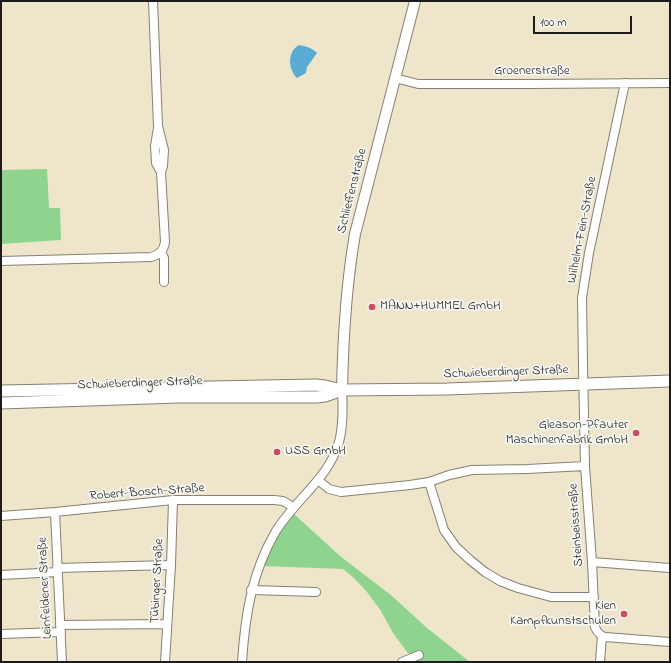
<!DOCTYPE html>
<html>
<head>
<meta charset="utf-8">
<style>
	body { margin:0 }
	#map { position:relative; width:671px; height:663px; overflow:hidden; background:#eee5ca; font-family:"Indie Flower",sans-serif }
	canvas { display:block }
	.frame { position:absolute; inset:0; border:2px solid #1c1c1c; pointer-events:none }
	.scale { position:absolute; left:533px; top:16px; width:99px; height:18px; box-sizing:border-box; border:2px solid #1c1c1c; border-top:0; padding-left:5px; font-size:12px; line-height:14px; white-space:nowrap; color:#1c1c1c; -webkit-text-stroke:3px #f6f6f2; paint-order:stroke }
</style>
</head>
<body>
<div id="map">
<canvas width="671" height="663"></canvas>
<div class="frame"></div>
<div class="scale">100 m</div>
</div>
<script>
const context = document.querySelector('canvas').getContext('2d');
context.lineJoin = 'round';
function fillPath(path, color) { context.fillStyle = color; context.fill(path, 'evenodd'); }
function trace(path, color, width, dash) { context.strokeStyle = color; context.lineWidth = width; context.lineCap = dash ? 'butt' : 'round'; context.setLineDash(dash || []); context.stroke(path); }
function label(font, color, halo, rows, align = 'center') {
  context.font = font + ' "Indie Flower",sans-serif'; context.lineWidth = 3.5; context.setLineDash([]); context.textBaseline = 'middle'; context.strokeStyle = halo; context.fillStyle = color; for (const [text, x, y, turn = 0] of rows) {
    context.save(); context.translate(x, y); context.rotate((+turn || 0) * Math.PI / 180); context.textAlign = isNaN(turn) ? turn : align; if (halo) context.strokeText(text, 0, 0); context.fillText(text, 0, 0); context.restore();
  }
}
fillPath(new Path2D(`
	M47,169l2,39h11l1,32 -60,4v-74z
	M294,514l46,42 52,40 35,32 43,34h-52l-11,-10 -14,-19 -12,-22 -14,-19 -13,-14 -11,-9 -80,-3 10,-25z`), '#8ed48e');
fillPath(new Path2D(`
	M299,45c7,1 13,3 18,8l-10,14 -1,6 -9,5c-9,-9 -10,-26 2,-33z`), '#59add4');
const minor = new Path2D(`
	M395,78l23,6h111l141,-1
	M625,83l-36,170 -7,45 1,68 2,100 7,96 3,65c2,5 4,8 10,10l65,5
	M158,128l-3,18 1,17 5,9
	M161,252l3,6v24
	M1,261l150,-4c8,-2 13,-6 14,-15l-4,-70 2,-6 1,-16 -6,-24 -5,-125
	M318,480l11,9 12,3 69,-7 19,-3 20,-7 23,-5 55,-1 58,-3
	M429,482l15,48 12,17 14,13 15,12 15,9 18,7 33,9h43
	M55,512l7,150
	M1,516l54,-4 118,-12h101l9,1 10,6
	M592,562l78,6
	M57,568l114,-3
	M1,575l57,-3
	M251,590l65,2
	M60,625l107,-1
	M1,634l60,-2
	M165,662l6,-97 2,-65
	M242,662c3,-46 10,-91 34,-131 19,-31 53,-53 63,-89 4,-15 4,-36 3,-52
	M402,662l17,-7
	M600,662l2,-26`);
const tertiary = new Path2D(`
	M342,390c1,-52 4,-104 13,-156l60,-233`);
const secondary = new Path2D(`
	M1,391l315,-6 9,1 17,4
	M1,403l177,-6h139l8,-1 17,-6 105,-1 223,-8`);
trace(minor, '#858073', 10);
trace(tertiary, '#858073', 12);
trace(secondary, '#858073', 13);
trace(minor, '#fff', 8);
trace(tertiary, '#fff', 10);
trace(secondary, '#fff', 11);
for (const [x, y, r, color] of [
	[372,307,4,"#d1495b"],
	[636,433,4,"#d1495b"],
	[277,452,4,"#d1495b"],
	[624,614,4,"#d1495b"]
]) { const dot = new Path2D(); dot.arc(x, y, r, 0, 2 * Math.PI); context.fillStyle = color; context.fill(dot); trace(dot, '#f6f6f2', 1.5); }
label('13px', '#1c1c1c', '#f6f6f2', [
	["Groenerstraße",532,72],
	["Schlieffenstraße",353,191,-76],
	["Wilhelm-Fein-Straße",583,230,-79],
	["Schwieberdinger Straße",506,373,-2],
	["Schwieberdinger Straße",140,384,-2],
	["Robert-Bosch-Straße",147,493,-4],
	["Steinbeisstraße",577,525,-94],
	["Tübinger Straße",158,581,-87],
	["Leinfeldener Straße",46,588,-93]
]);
label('13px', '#1c1c1c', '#f6f6f2', [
	["MANN+HUMMEL GmbH",380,307],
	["Gleason-Pfauter",628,426,"right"],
	["Maschinenfabrik GmbH",628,441,"right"],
	["USS GmbH",285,452],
	["Kien",616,607,"right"],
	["Kampfkunstschulen",616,622,"right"]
], 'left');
</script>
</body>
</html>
